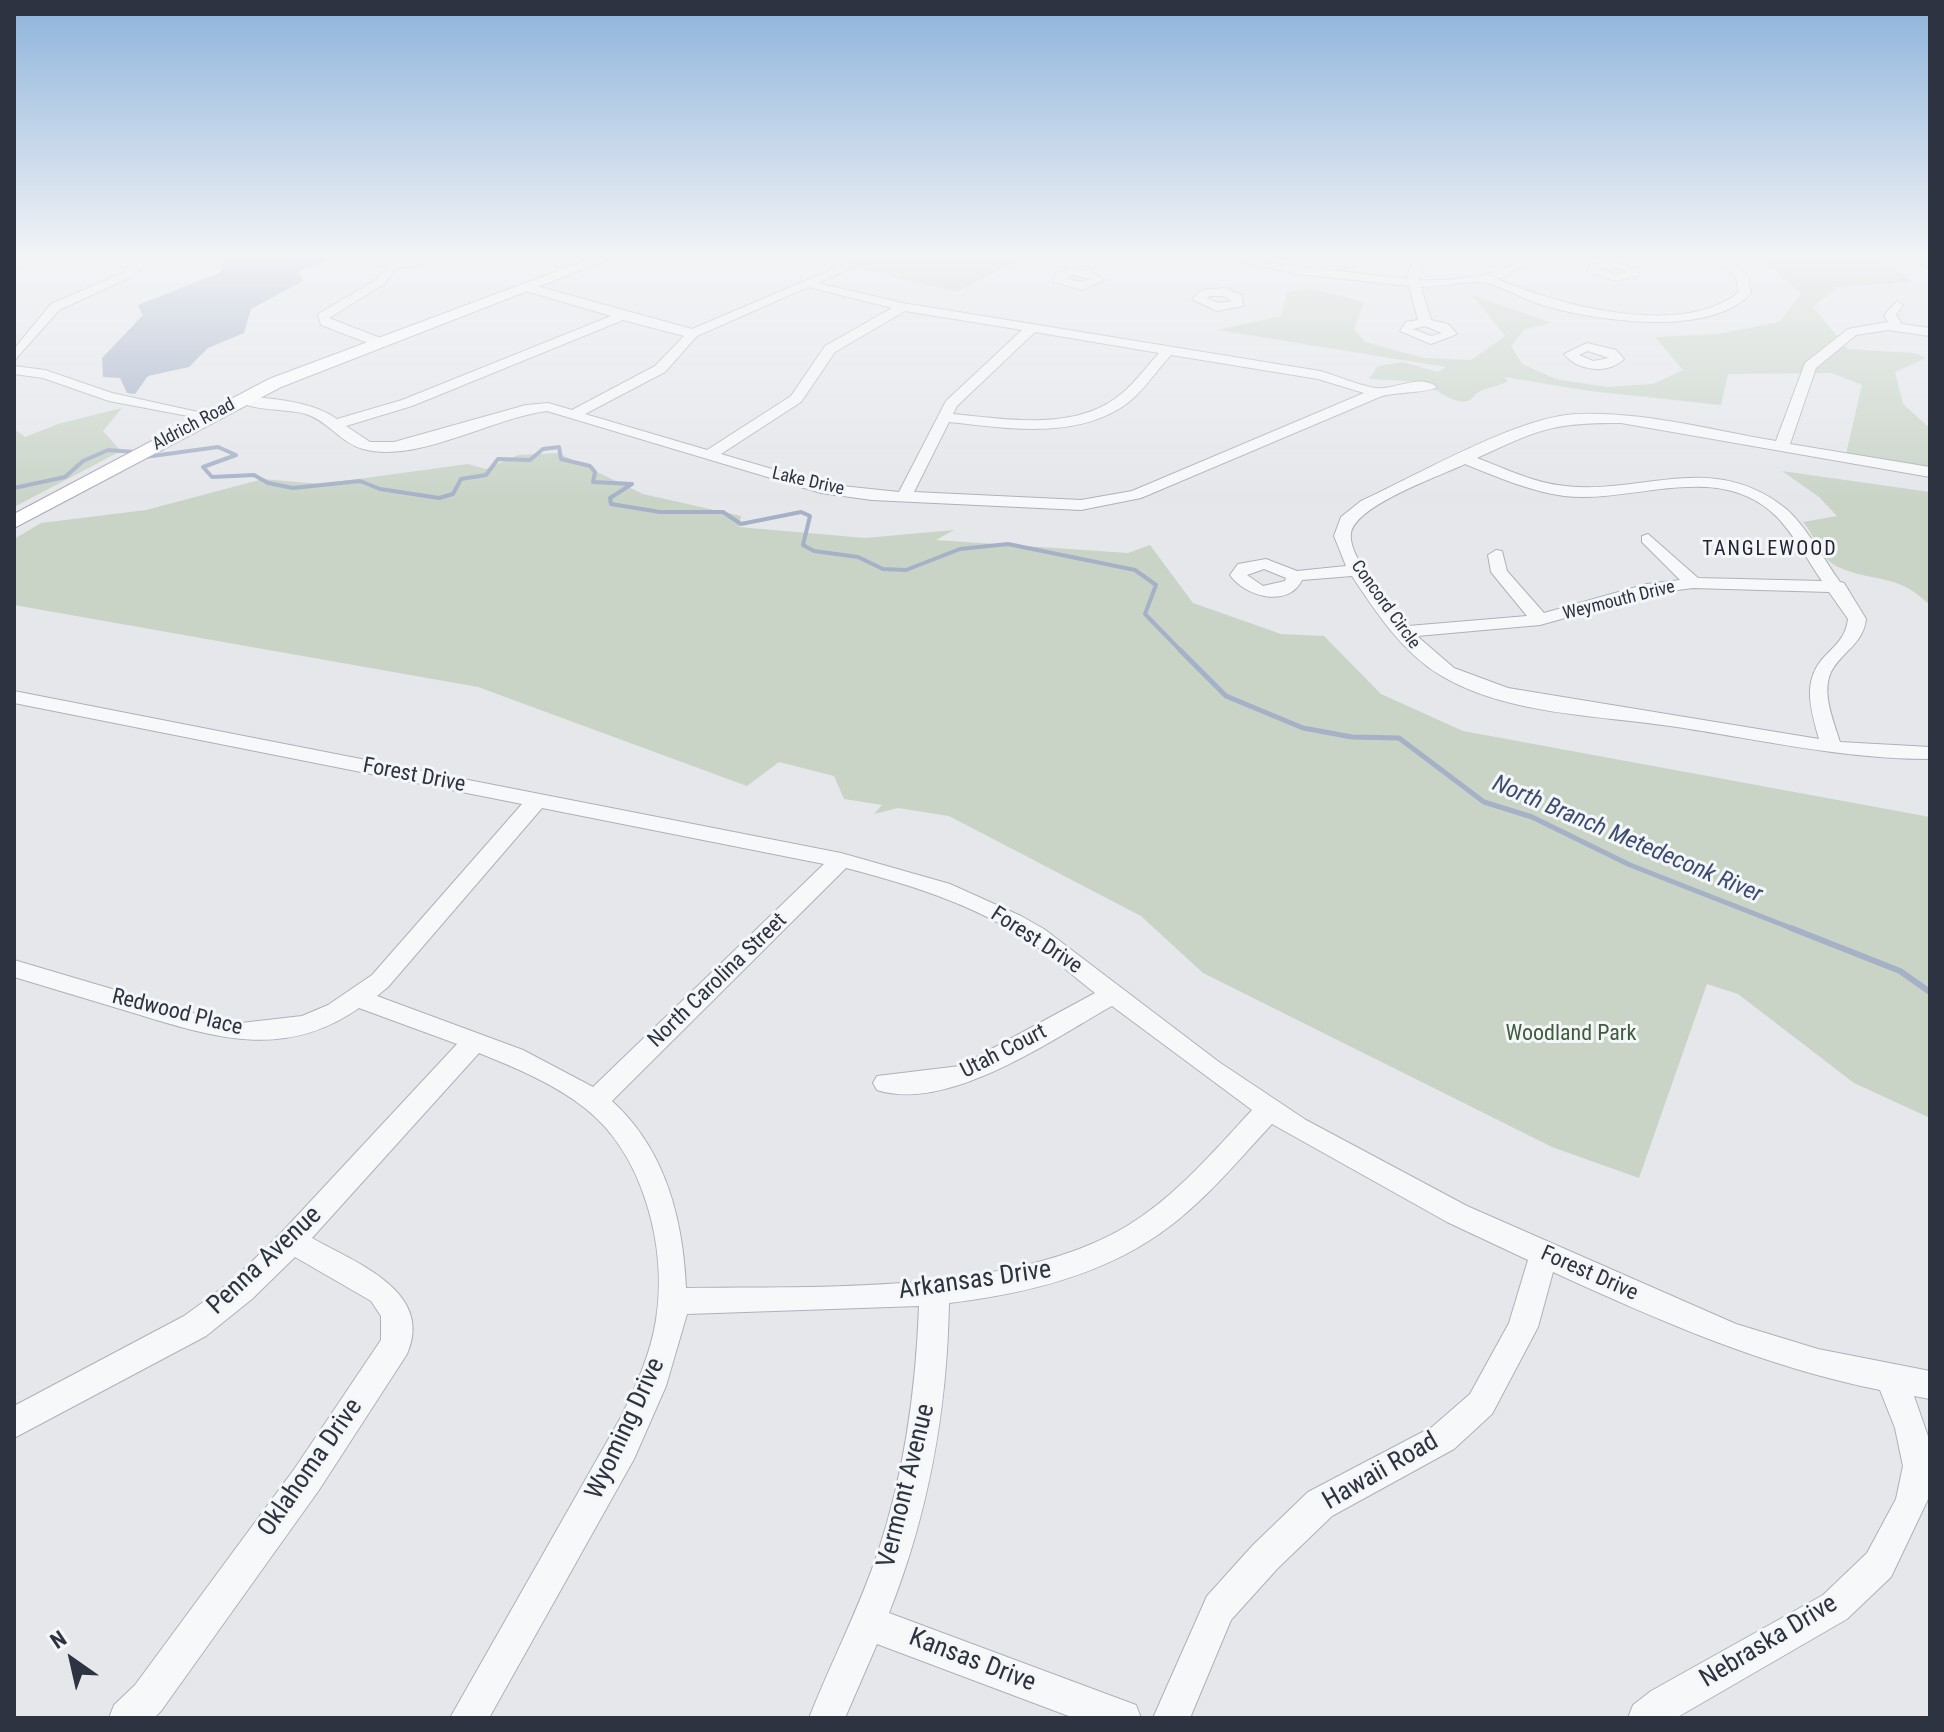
<!DOCTYPE html>
<html>
<head>
<meta charset="utf-8">
<style>
	body { margin:0 }
	#map { position:relative; width:1944px; height:1732px; overflow:hidden; background:#e5e7eb; font-family:"Roboto Condensed",sans-serif }
	canvas { display:block }
	.frame { position:absolute; inset:0; border:16px solid #2e3342; pointer-events:none }
	.north { position:absolute; left:32px; top:1620px; width:80px; height:80px; -webkit-text-stroke:6px #f5f6f8; paint-order:stroke; rotate:326deg; font-size:22px; font-weight:700; line-height:32px; text-align:center; color:#2e3342 }
	.north::after { content:''; display:block; margin:auto; width:28px; height:36px; background:#2e3342; clip-path:polygon(50% 0,100% 100%,50% 72%,0 100%) }
</style>
</head>
<body>
<div id="map">
<canvas width="1944" height="1732"></canvas>
<div class="frame"></div>
<div class="north">N</div>
</div>
<script>
const context = document.querySelector('canvas').getContext('2d');
context.lineJoin = 'round';
function fillPath(path, color) { context.fillStyle = color; context.fill(path, 'evenodd'); }
function trace(path, color, width, dash) { context.strokeStyle = color; context.lineWidth = width; context.lineCap = dash ? 'butt' : 'round'; context.setLineDash(dash || []); context.stroke(path); }
function label(font, color, halo, rows, align = 'center') {
  context.font = font + ' "Roboto Condensed",sans-serif'; context.lineWidth = 6; context.setLineDash([]); context.textBaseline = 'middle'; context.strokeStyle = halo; context.fillStyle = color; for (const [text, x, y, turn = 0] of rows) {
    context.save(); context.translate(x, y); context.rotate((+turn || 0) * Math.PI / 180); context.textAlign = isNaN(turn) ? turn : align; if (halo) context.strokeText(text, 0, 0); context.fillText(text, 0, 0); context.restore();
  }
}
fillPath(new Path2D(`
	M851,258h172l-67,34 -112,-27z
	M1762,258h118l-1,2 35,22 -76,5 -25,20 35,42 67,4 11,5 -31,14 8,32 27,24v44l-84,-18 16,-69 -30,-12 -104,1 -7,31 -131,-14 -86,-14 4,4c-8,5 -16,5 -25,9 -8,2 -8,8 -15,11 -12,4 -34,-11 -41,-19l-58,-3 9,-13 25,-4 35,10 8,-5 -229,-37 64,-14 6,-24 22,-4 55,14 -10,27 11,13 59,16 47,2 34,-24 -33,-41 80,28 -27,6 -14,17 11,18 34,15 51,8 46,-3 30,-14 -28,-33 62,-3 62,-12 22,-28z
	M122,408l-19,23 18,20 -107,56v-78l11,8 33,-13z
	M558,453l85,41 98,22 -2,11 126,11 89,-8 -18,10 192,13 22,-8 43,58 88,31 43,2 57,58 82,37 467,86v301l-76,-35 -116,-89 -31,-10 -68,194 -87,-31 -349,-174 -62,-57 -192,-100 -51,-8 -24,6 8,-9 -38,-6 -10,-23 -55,-14 -32,24 -269,-99 -464,-82v-66l27,-16 105,-13 117,-31 58,5 147,-20 18,5 32,-14z
	M1782,471l148,21v113c-36,-34 -54,-21 -92,-38 -18,-8 -23,-32 -35,-45l34,-6 -18,-19z`), '#c9d4c7');
fillPath(new Path2D(`
	M223,258h103l-4,5 -23,9 4,9 -52,28 -7,24 -36,15 -19,19 -41,9 -13,18 -8,-1 -7,-15 -17,-1 -1,-19 41,-43 -5,-10 83,-33z`), '#a4b1c7');
trace(new Path2D(`
	M145,457l73,-10 18,8 -33,12 9,10 42,-2 14,8 25,5 67,-7 20,8 59,9 14,-4 8,-15 25,-4 12,-16 32,1 13,-11 16,-2 2,12 29,7 5,6 -2,10 39,2 -22,14 1,6 49,8h63l18,12 60,-12 9,4 -7,29 11,6 44,6 25,12 23,1 54,-21 48,-5 127,26 21,15 -11,29 37,38
	M14,488l51,-11 18,-16 25,-11 27,2`), '#a4b1c7', 4);
trace(new Path2D(`
	M1180,650l46,46 77,32 49,9 47,1 85,64 48,15 98,48 166,65`), '#a4b1c7', 5);
trace(new Path2D(`
	M1791,928l109,43 30,21`), '#a4b1c7', 6);
const minor = new Path2D(`
	M14,258h15l-15,7z
	M144,258h14l-27,19 -72,33 -45,51v-12l37,-45 72,-31z
	M393,258h59l-55,10 -13,16 -55,34 54,21v6h-10l-52,-20 -3,-11 58,-34z
	M1228,258l179,21 6,-21h12l-6,22c26,1 51,-1 76,-8 15,-4 19,-14 35,-14l-21,17 -12,4c61,26 185,60 242,13l-3,-14 -19,-20h12l19,19 3,16c-41,45 -153,28 -206,13 -20,-6 -38,-17 -57,-23 -14,-4 -49,4 -67,4l10,33 17,4 9,10 -26,10 -31,-13 6,-9 12,-2 -9,-34 -112,-12zM1425,326l17,7 -11,3 -18,-7z
	M1909,258l21,3v7l-19,-8z
	M1611,261l23,6 6,8 -24,6 -29,-10 4,-6zM1611,267l15,4 1,2 -11,1 -16,-5z
	M847,263l4,1v4l-33,15 85,20 417,68c18,5 37,14 55,17 20,3 43,-15 62,-1 -10,6 -40,5 -55,9l-241,102 -60,12 -209,-10 -51,-7 -274,-82c-55,7 -131,53 -184,38 -22,-6 -35,-28 -57,-35 -21,-6 -54,-2 -71,-15l7,-4c32,5 68,5 95,24l65,-19 209,-84 -89,-26 -2,-3 6,-4 166,46zM808,287l84,21 -67,38 -34,50 -84,54 -122,-36 80,-42 32,-36zM905,311l117,19 -76,71 -47,91 -76,-8 -102,-30 80,-52 34,-50zM623,320l61,16 -29,30 -83,44 -24,-7 -22,2 -132,37h-24l-24,-16 66,-20zM1035,332l124,21c-14,15 -26,33 -43,45 -46,33 -110,21 -163,16l4,-8zM1171,355l147,24 46,14 -232,98 -51,9 -167,-8 35,-70c57,6 125,18 176,-17 18,-13 31,-34 46,-50z
	M1070,269l20,1 14,10 -22,10 -28,-8 2,-9zM1071,275l18,4 -8,3 -16,-4z
	M1225,288l17,7 1,11 -26,5 -25,-12 10,-9zM1209,296h14l9,5 -14,2 -11,-5z
	M1897,301l6,4 -7,10 6,9 28,4v8l-42,-6 -32,5 -40,33 -26,76 140,23v10l-309,-54c-67,-1 -84,7 -144,35 29,11 57,25 88,28 77,9 147,-36 220,22 19,15 40,53 55,74l4,1 22,36c-3,26 -24,32 -35,53 -10,21 3,50 9,70l90,5v12c-86,0 -169,-19 -253,-32 -77,-12 -169,-11 -237,-52 -37,-22 -65,-64 -88,-99l-50,4c-14,29 -58,16 -72,-5l8,-11 28,-5 31,12 49,-5 -12,-30 7,-19 20,-16c57,-26 156,-84 215,-87 66,-3 135,16 200,27l29,-78 43,-34 40,-7 -4,-7zM1465,464c32,13 64,27 99,32 70,8 153,-37 212,20 18,18 32,45 46,65l-124,-3 -50,-44 -6,2v6l38,38 -33,4 -103,29 -37,-42 -5,-20 -6,-1 -8,5 3,17 36,44 -119,10c-16,-19 -61,-69 -57,-93 5,-28 89,-57 114,-69zM1264,569l22,9 -1,3 -22,5 -16,-11zM1693,588l136,4 19,27c-2,17 -11,25 -23,37 -24,25 -14,54 -6,83l-311,-51 -54,-20 -37,-32 123,-11 114,-32z
	M1587,343l29,7 8,9c-17,16 -46,12 -60,-5zM1588,351l21,7 -16,3 -14,-6z
	M14,366l31,4 67,23 104,23 -7,4 -100,-19 -66,-23 -29,-4z
	M14,691l827,162 109,31 71,32 23,13 175,133 87,58 161,86 269,118 82,25 112,22v28l-16,-3 16,46v53l-39,82 -44,42 -171,99h-48l5,-13 18,-14 172,-96 44,-42 29,-54 7,-33 -8,-38 -15,-38c-115,-23 -220,-69 -327,-118l-15,55 -46,87 -38,35 -122,67 -55,53 -46,51 -41,98h-37l54,-122 46,-51 55,-53 124,-65 38,-33 39,-71 19,-63 -81,-38 -175,-98c-38,41 -76,88 -125,118 -59,37 -130,53 -198,61 -2,108 -20,209 -60,310l247,92 5,13h-67l-197,-74 -32,74h-36c23,-58 51,-111 70,-169 26,-79 37,-161 40,-243l-232,8 -21,72 -32,73 -145,259h-39l171,-301c15,-31 30,-64 35,-97 12,-71 -12,-165 -70,-211 -31,-25 -70,-41 -107,-56l-167,185c42,24 123,53 95,116l-88,136 -158,221 -7,7h-45l5,-13 21,-20 160,-217 86,-128v-24l-10,-15 -76,-44 -43,42 -46,37 -192,102v-32l170,-90 48,-35 50,-49 175,-188 -98,-36c-74,52 -144,30 -222,6 -41,-12 -82,-25 -123,-37v-17l189,56 38,7 61,-7 26,-11 44,-30 150,-171 -508,-101zM542,808l282,56 -231,223 -70,-37 -146,-54 11,-9zM846,868c62,16 127,36 181,72 24,16 46,36 68,53l-135,73 -83,10 -4,7 4,7c71,23 174,-50 235,-84l140,104c-38,41 -77,87 -125,116 -115,69 -309,60 -441,62 -3,-70 -21,-139 -74,-187z`);
const major = new Path2D(`
	M592,258h20l-331,129 -267,141v-14l255,-135z`);
trace(minor, '#aeb1b8', 2);
trace(major, '#a5aab6', 2);
fillPath(minor, '#f7f8fa');
fillPath(major, '#fff');
const sky = context.createLinearGradient(0, 0, 0, 501);
sky.addColorStop(0, '#8db3db');
sky.addColorStop(0.51, '#f3f4f6');
sky.addColorStop(1, '#f3f4f600');
context.fillStyle = sky;
context.fillRect(0, 0, 1944, 501);
label('18px', '#2e3342', '#f5f6f8', [
	["Aldrich Road",194,425,-28],
	["Lake Drive",808,482,13],
	["Weymouth Drive",1619,601,-14],
	["Concord Circle",1385,605,54]
]);
context.letterSpacing = '2px';
label('20px', '#202433', '#f5f6f8', [
	["TANGLEWOOD",1770,550]
]);
context.letterSpacing = '0px';
label('22px', '#2e3342', '#f5f6f8', [
	["Forest Drive",414,776,11],
	["Forest Drive",1036,941,33],
	["North Carolina Street",718,981,-44],
	["Redwood Place",177,1013,14],
	["Utah Court",1004,1052,-27],
	["Forest Drive",1589,1274,24]
]);
label('22px', '#3f5c3d', '#f5f6f8', [
	["Woodland Park",1571,1034]
]);
label('italic 24px', '#3c4d72', '#f5f6f8', [
	["North Branch Metedeconk River",1627,840,23]
]);
label('26px', '#2e3342', '#f5f6f8', [
	["Penna Avenue",265,1261,-43],
	["Arkansas Drive",975,1281,-8],
	["Wyoming Drive",626,1429,-65],
	["Oklahoma Drive",311,1468,-55],
	["Hawaii Road",1381,1472,-30],
	["Vermont Avenue",907,1486,-76],
	["Nebraska Drive",1769,1642,-31],
	["Kansas Drive",972,1661,21]
]);
</script>
</body>
</html>
